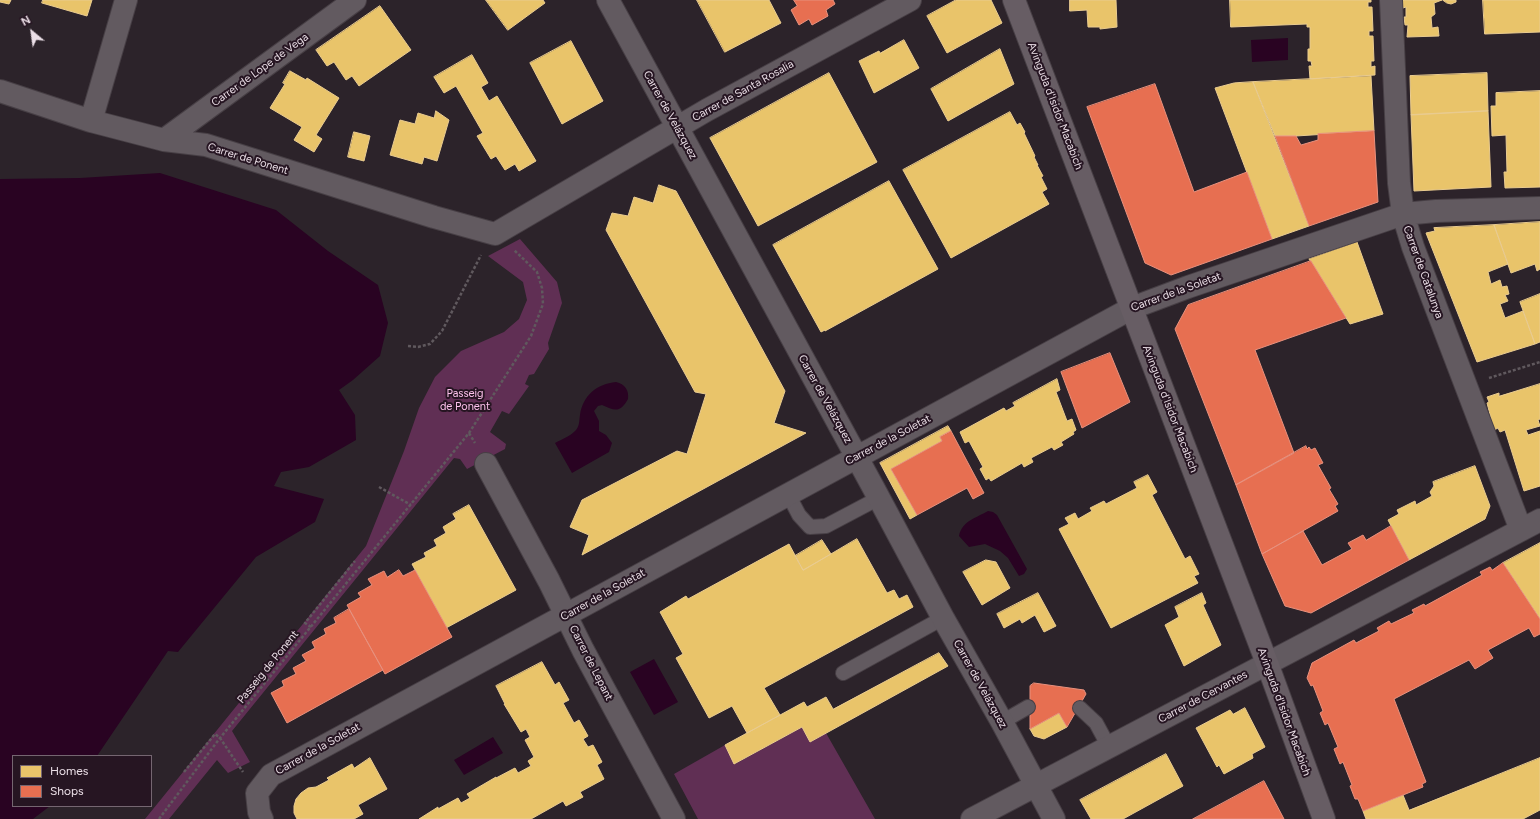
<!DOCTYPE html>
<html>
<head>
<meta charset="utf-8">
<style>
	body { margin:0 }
	#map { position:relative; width:1540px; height:819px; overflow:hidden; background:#2c232a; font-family:Figtree,sans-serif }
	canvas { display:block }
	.legend { position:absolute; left:12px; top:755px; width:140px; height:52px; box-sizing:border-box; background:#261522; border:1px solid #756671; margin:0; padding:5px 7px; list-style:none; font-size:12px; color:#ebdfe7 }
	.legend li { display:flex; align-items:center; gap:8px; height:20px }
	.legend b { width:20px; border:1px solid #756671 }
	.north { position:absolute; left:12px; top:12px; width:40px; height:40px; -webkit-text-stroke:3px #261522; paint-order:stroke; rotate:331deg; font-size:11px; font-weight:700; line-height:16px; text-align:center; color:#ebdfe7 }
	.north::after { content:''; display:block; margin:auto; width:14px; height:18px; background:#ebdfe7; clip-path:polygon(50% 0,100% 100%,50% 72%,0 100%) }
</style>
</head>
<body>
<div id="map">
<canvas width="1540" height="819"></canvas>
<ul class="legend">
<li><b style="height:11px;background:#e9c46a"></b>Homes</li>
<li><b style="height:11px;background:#e76f51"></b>Shops</li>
</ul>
<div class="north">N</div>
</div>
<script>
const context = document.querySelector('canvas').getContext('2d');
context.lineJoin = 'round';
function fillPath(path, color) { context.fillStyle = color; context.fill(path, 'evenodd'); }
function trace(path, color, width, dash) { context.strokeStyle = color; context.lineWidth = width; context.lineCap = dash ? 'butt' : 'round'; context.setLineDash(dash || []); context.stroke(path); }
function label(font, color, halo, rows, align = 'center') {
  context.font = font + ' Figtree,sans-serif'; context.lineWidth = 4; context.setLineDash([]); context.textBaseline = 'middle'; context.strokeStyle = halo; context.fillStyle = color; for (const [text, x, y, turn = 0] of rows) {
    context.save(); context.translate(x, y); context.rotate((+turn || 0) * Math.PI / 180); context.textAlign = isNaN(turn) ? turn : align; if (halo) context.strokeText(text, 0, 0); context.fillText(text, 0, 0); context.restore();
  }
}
fillPath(new Path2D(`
	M520,239l37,43 5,21 -14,40 1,6 -15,25 -5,1 -4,9 4,2 -20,28 -7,-3 -12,21 16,12 -1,5 -38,20 -7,-10 -6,-1 -222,273 18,31 -22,11 -11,-13 -48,59h-24l221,-273 38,-95 15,-43 16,-31 26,-26 43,-19 15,-13 8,-19 -4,-18 -35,-26z
	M802,727l8,15 16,-9 49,86h-177l-24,-45 51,-29 10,19z`), '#602f54');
fillPath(new Path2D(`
	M1288,38v22l-36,2 -1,-22z
	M160,173l116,37 52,41 50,34 10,38 -8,33 -27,24 -14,10 16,25 1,25 -47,27 -28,5 -7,14 50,13 -9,23 -59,35 -78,95 -10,-1 -71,105h-84v50h37l-17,13h-33v-640l80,-1z
	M616,382c9,2 13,8 12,17 -8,14 -13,12 -26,6l-4,1 -4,5 5,10v10l7,4 6,8 -3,9 -37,21 -17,-30c7,-4 16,-7 21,-13 4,-5 3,-10 4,-15 3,-20 17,-31 36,-33z
	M988,511l5,1 4,3 30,54 -3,5 -5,2 -11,-18 -8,-7 -15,-7 -16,3 -10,-11c3,-15 17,-18 29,-25z
	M654,659l24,43 -24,13 -24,-43z
	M493,737l10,16 -39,22 -10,-15z`), '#290322');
const homes = new Path2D(`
	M0,0h11l-2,4 -9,-2z
	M43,0h49l-5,16 -45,-13z
	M486,0h57l2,3 -37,27z
	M697,0h72l12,23 -56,29z
	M956,0h35l11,23 -55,30 -20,-37z
	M1070,0h46l1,27 -17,2v-2h-12l-1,-17 -17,1z
	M1230,0h141v2h-3v5h4l1,24h-4v5h4l1,25h-3v6l4,-1v9l-65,4 -1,-13h3l-1,-5h-3v-12h2v-22h-3v-3l-76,3z
	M1403,0h39l-8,3 1,11 -4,3 1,11 6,-1 1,9 -32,1 1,-12h-3l-1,-8h2v-10l-3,1z
	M1443,0h13v2l-5,2 -4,-1z
	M1483,0h57v32l-55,2z
	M380,6l31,44 -52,36 -7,-10 -6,4 -12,-18 -7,4 -11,-16z
	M904,40l15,28 -45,25 -15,-32 20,-10 1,2z
	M571,41l32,60 -41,23 -32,-61z
	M1000,49l14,35 -66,37 -17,-32z
	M472,55l16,28 -7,4 8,14 8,-5 39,65 -17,10 -4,-7 -10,6 -9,-14 -5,3 -14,-23 6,-3 -27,-47 -12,7 -10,-16z
	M290,71l16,9 1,-2 32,20 -23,37 6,4 -8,13 -20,-12 8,-13 -32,-19 15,-24 -2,-1z
	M829,73l48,89 -119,64 -48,-88z
	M1487,73l1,38 -77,4 -1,-39z
	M1371,76l3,55 -78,5h-21l-22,-54z
	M1253,82l56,144 -37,13 -57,-151 19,-5z
	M1540,91v96l-35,1 -1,-16h3l-1,-37 -14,1 -1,-30h5v-13z
	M436,111l13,9 -12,41 -13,-4 -2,7 -32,-9 10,-35 15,4 3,-11 16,5z
	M1488,111l3,76 -77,4 -3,-76z
	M1010,112l7,13 3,-2 5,9 -1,1 11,23 -1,1 4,8h-1l6,11 -2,1 6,12 -5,3 7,12 -98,54 -48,-88z
	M354,132l16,4 -6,25 -16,-4z
	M889,181l49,88 -113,62v-1l-4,2 -48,-87z
	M659,185l17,6 109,200 -11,32 32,10 -224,122 7,-20 -19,-8 12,-27 95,-49 10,3 19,-60 -11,-2 -89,-162 6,-17 16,3 6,-19 19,6z
	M1540,222v47l-3,2 -2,-7 -24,9 -17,-48z
	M1494,225l14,39 -20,8 3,12 9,-4 2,7 5,-1 2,8 -4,1 3,6 -8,3 5,14 18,-7 12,33 -58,18 -51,-129 9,-2 -1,-3z
	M1357,242l26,72 -33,10 -41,-65z
	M1540,294v48l-5,2 -15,-42z
	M1057,379l3,11 -4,2 11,29 5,-2 4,11 -3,2 1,2 -13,8 2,3 -9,5 -2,-3 -21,11 2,4 -9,5 -2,-4 -31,18 -2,-3 -3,2 -6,-11 3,-2 -14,-26 -4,2 -5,-11 44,-24 2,3 9,-5 -2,-3z
	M1540,384v35l-2,1 2,6 -14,4 2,5 12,-4v55l-16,5 -19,-61 -5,2 -2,-4 -4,2 -7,-27 2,-1 -2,-5 12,-4v3z
	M948,426l3,5 -11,6 2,4 -51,28 26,46 -7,4 -30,-56z
	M1475,466l15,40 -5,13 -76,41 -21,-40 11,-6 -2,-4 18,-9 1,4 16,-9 -2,-4 4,-6 -1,-4z
	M1148,475l9,17 -5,3 33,64 5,-3 9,18 -5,2 4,7 -87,45 -52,-99 10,-5 -4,-6 10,-5 3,6 14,-8 -2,-3 14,-7 2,3 31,-16 -3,-6z
	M469,505l47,85 -70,38 -34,-64 14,-7 -2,-4 13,-7 -3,-6 12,-7 -3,-6 13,-8 -3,-5z
	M857,539l30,54 7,-3 5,9 8,-4 6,12 -149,81 16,27 -33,18 -15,-27 -23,12 -33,-60 7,-4 -23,-42 26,-16 2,3 101,-55 14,26z
	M822,540l9,14 -28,16 -8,-14z
	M1540,543v76l-37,-56z
	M986,560l10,2 14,26 -28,17 -19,-33z
	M1038,593l18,33 -12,6 -9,-17 -13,8 -2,-4 -16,9 -7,-14z
	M1202,593l4,10 -3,2 18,40 -37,21 -19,-41 14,-8 -4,-10z
	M939,653l9,13 -138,76 -8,-15 -68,37 -9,-19 79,-43 3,5 19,-10 7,12z
	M542,662l13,23 4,-3 10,18 -6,3 11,20 5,-3 9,16 -5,3 5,8 5,-2 9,17 -5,3 7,14 -24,13 3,5 -17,9 -3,-5 -32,18h-112l19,-12v2l20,-11 3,5 9,-5 -3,-4 29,-17v1l19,-10 3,5 13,-7 -3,-5 6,-4 -9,-17 5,-3 -4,-8 -5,3 -17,-28h1l-9,-18z
	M1245,708l20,39 -13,7 1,4 -29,16 -5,-9 -2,2 -21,-39 34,-18 3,4z
	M1059,713l8,14 -23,12 -10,-3 -4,-7z
	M1166,754l17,32 -60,33h-32l-11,-19z
	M370,758l17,31 -29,16 5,9 -9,5h-57l-3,-6v-7l2,-7 5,-6 7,-5 8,-1 13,-7 -2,-2 25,-14 2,4z
	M1540,758v52l-17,9h-157l-3,-8 40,-16 6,15z`);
fillPath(homes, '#e9c46a');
trace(homes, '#eacc90', 1);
const shops = new Path2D(`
	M794,0h39l2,4 -9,6 2,6 -16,9 -3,-6 -10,6 -8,-15 6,-4z
	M1155,84l39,108 53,-20 25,67 -101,36 -26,-12 -58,-156z
	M1374,131l4,71 -69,24 -34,-90h21l5,9 17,-5v-6z
	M1311,261l35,57 -91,32 39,103 -58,32 -61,-156 13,-24z
	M1110,353l20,49 -48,26 -21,-56z
	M951,431l33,62 -11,6 -6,-11 -50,27 -26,-46 51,-28 -2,-4z
	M1306,446l1,3 2,-2 2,3 4,-2 8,15 -5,2 13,23 -2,1 9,15 -3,2 3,5 -76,43 -26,-69z
	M1391,526l18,34 -98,53 -26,-7 -23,-52 41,-23 19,34 30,-16 -4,-6 15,-8 3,5z
	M1503,563l37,56v15l-6,3 -5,-9 -41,22 5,8 -18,11 -6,-9 -75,39 32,83 -4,2 1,3 -60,24 -5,-12h-3l-5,-13 2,-1 -9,-23 -3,2 -6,-15 4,-2 -10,-24 -3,2 -5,-12 3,-2 -10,-26 -2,1 -4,-8 5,-15 42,-23 2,3 23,-12 -2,-3 12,-7 2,3 23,-11 -2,-3 12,-6 1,2 57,-31 -2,-3 10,-5 2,3z
	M399,570l4,6 12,-6 37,67 -67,37 -38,-69 14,-8 -3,-4 14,-8 -4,-6 16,-8 3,6z
	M349,609l34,61 -96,53 -16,-30 13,-7 -2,-5 14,-7 -3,-6 13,-7 -4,-6 13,-7 -3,-6 14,-8 -2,-5 12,-6 -2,-5z
	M1034,683l50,7 2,4 -19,33 -8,-14 -29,16v-43z
	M1264,781l20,38h-91z`);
fillPath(shops, '#e76f51');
trace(shops, '#e8917e', 1);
const lane = new Path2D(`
	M788,494l11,21 11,12 16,-1 53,-28
	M843,673l100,-55
	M1080,708l16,15 13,24
	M1002,722l26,-15`);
const street = new Path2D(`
	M608,0l265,487 70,131 59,104 52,97
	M1391,0l8,183 4,31 10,33 108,283
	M0,91l91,30 73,19 42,5 228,72 61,17 212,-124 203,-110
	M91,121l35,-121
	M164,140l191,-140
	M486,464l63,117 34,69 91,169
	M262,819l-3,-7 -2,-19 14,-18 861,-467 56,-21 215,-73 33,-3 104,-3
	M972,819l568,-299`);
const secondary = new Path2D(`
	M1014,0l253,663 57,156`);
trace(lane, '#473f45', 16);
trace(street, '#473f45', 24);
trace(secondary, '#473f45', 24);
trace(new Path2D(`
	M408,346l10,1 12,-3 12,-13 39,-76
	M1489,378l51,-16
	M469,433l6,10
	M379,487l32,18
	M311,627l-6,-4 50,-62
	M184,772l31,-38 5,4 23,34
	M159,819l61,-81 249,-305 62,-97 12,-32 -1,-16 -5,-16 -23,-22`), '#60595e', 2.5, [3, 2]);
trace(lane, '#625a60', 14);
trace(street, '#625a60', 22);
trace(secondary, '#675d64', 22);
label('11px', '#ebdfe7', '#261522', [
	["Carrer de Lope de Vega",260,70,-36],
	["Carrer de Santa Rosalia",743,91,-29],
	["Avinguda d'Isidor Macabich",1055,106,69],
	["Carrer de Velázquez",670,115,61],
	["Carrer de Ponent",248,159,17],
	["Carrer de Catalunya",1423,272,70],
	["Carrer de la Soletat",1176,292,-20],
	["Carrer de Velázquez",825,399,61],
	["Avinguda d'Isidor Macabich",1170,409,69],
	["Carrer de la Soletat",888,440,-28],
	["Carrer de la Soletat",603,595,-29],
	["Carrer de Lepant",591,663,63],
	["Passeig de Ponent",268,667,-51],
	["Carrer de Velázquez",980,684,61],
	["Carrer de Cervantes",1203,697,-28],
	["Avinguda d'Isidor Macabich",1284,712,70],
	["Carrer de la Soletat",318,749,-29]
]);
label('11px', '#fcc1eb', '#261522', [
	["Passeig",465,394],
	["de Ponent",465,407]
]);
</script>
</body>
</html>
